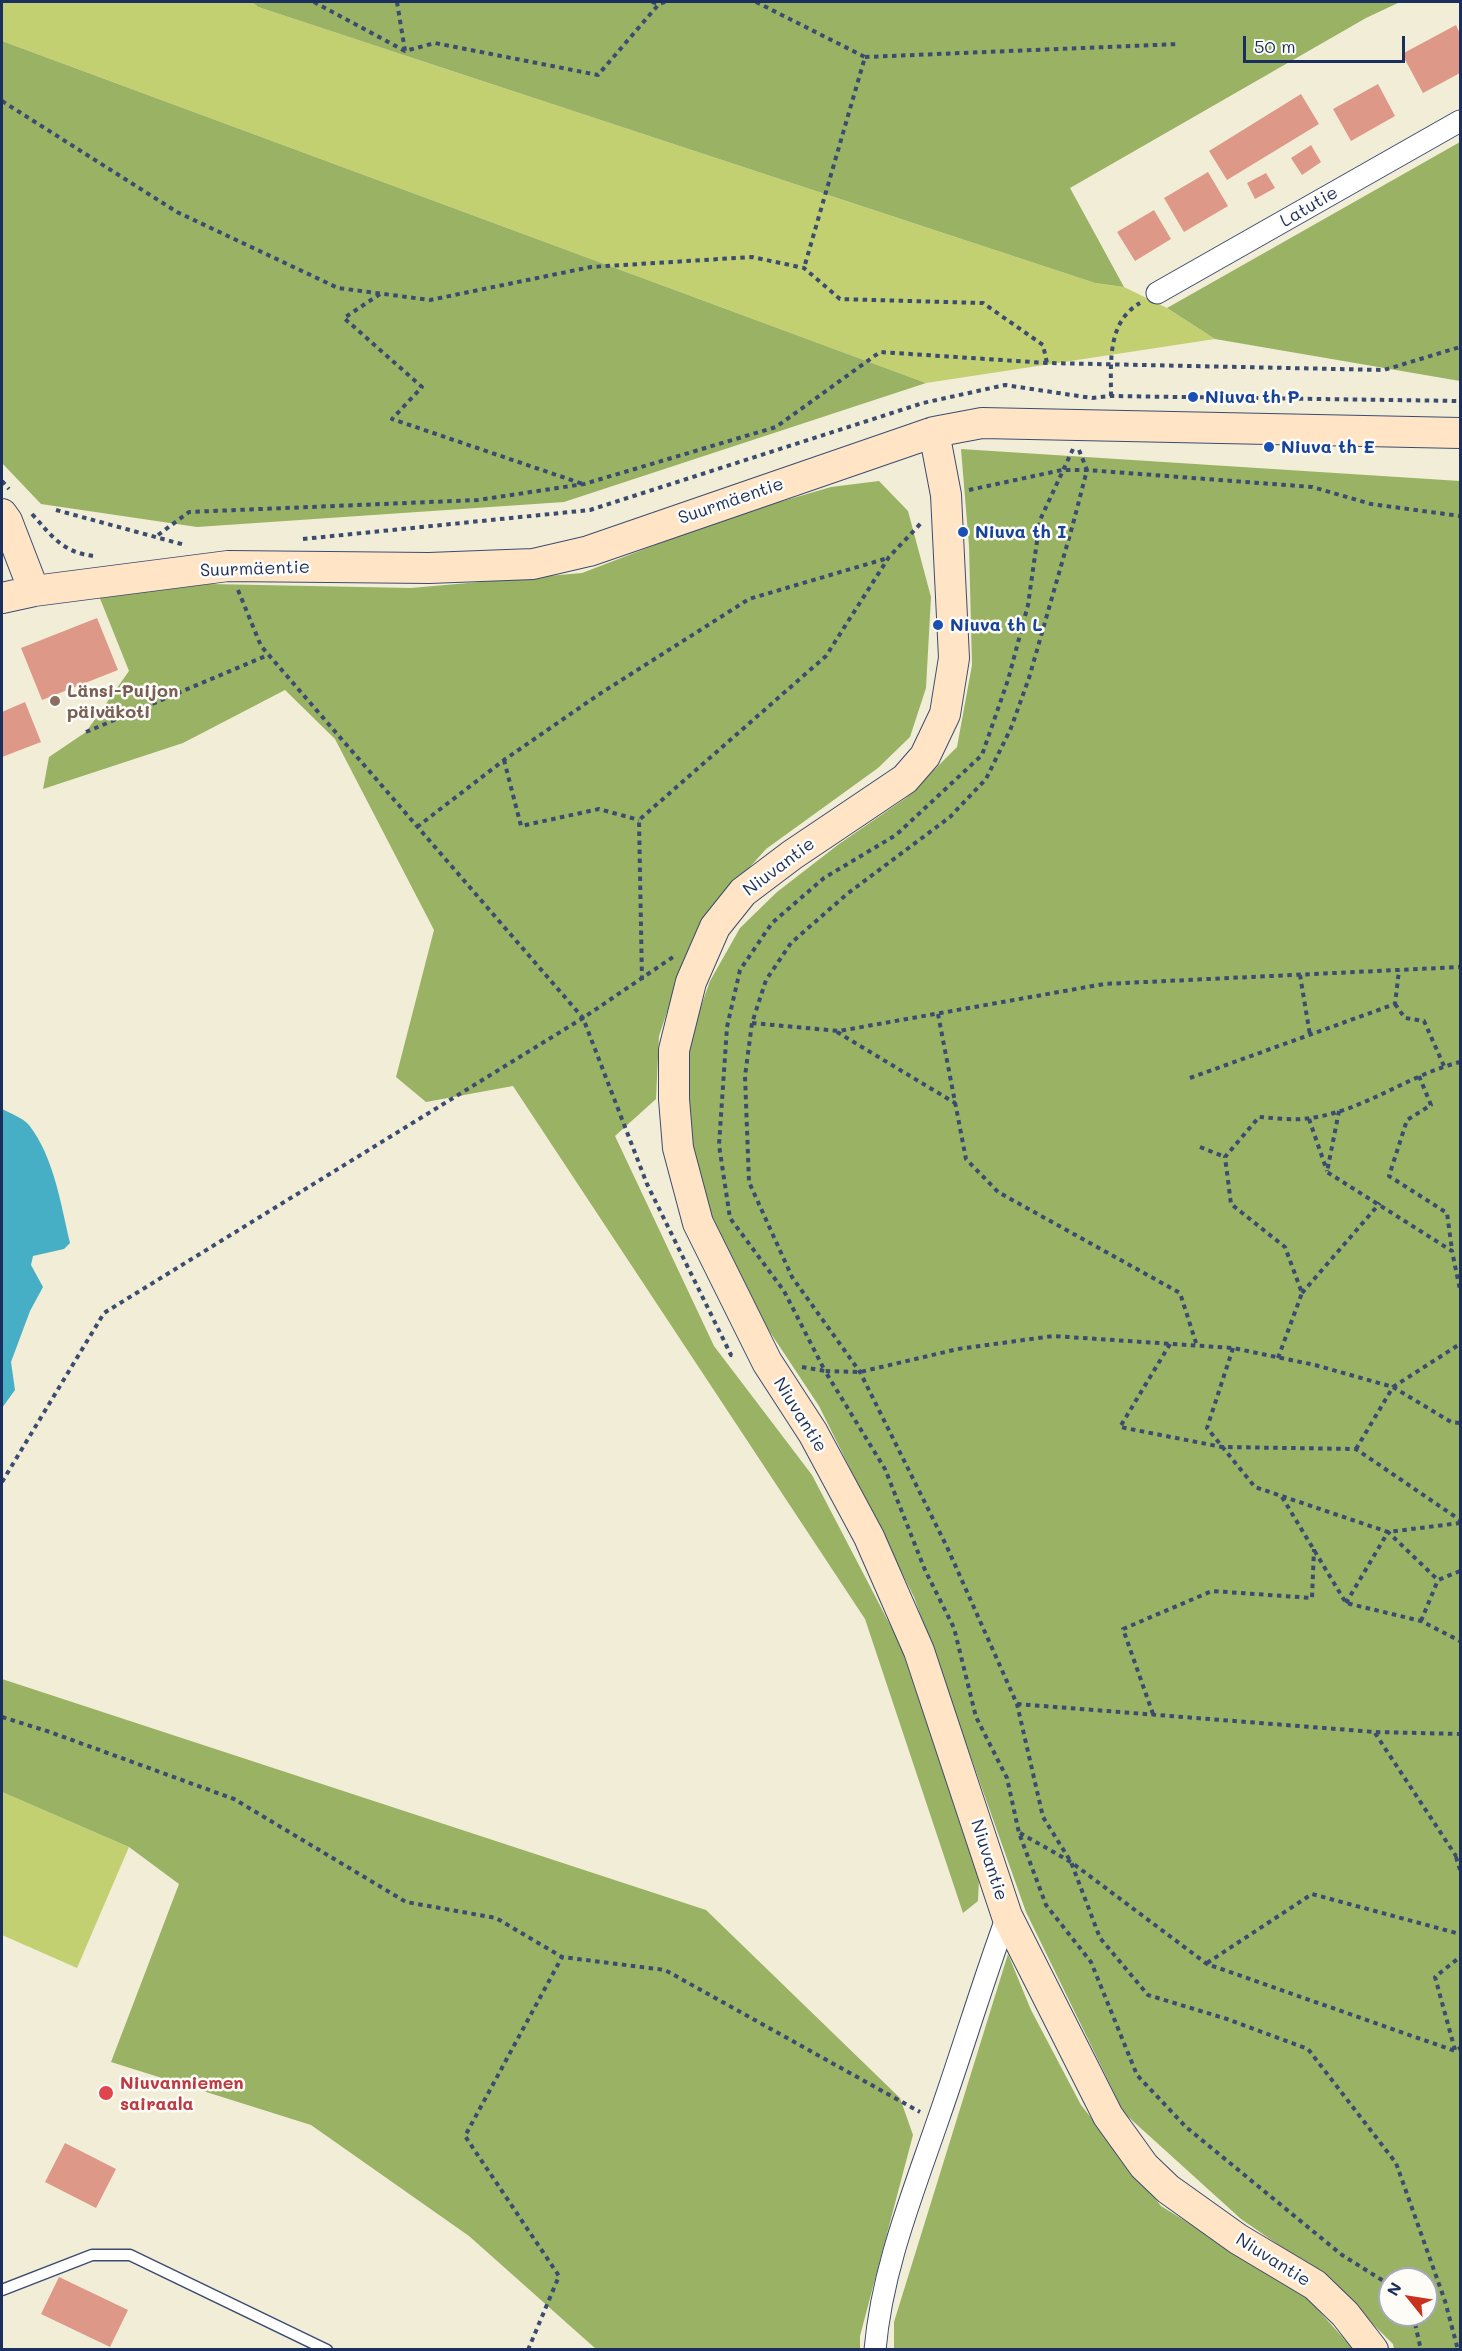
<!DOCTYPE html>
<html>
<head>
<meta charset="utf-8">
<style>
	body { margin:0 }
	#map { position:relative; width:1462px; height:2351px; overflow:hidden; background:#f1edd7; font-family:Mali,sans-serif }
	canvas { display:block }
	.frame { position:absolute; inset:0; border:3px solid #1b2f5e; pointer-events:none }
	.north { position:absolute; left:1378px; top:2267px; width:60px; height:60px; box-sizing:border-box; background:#fdfcf7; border:2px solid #a3aaba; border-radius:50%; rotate:300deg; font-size:16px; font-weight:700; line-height:24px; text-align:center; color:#1b2f5e }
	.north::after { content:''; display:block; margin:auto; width:21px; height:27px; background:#c8321e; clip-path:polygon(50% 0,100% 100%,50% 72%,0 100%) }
	.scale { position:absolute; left:1243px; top:36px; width:162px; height:27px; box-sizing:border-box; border:3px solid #1b2f5e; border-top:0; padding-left:8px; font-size:18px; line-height:21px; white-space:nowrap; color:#1b2f5e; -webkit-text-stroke:4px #fdfcf7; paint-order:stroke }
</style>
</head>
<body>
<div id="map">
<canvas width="1462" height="2351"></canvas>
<div class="frame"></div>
<div class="north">N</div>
<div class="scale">50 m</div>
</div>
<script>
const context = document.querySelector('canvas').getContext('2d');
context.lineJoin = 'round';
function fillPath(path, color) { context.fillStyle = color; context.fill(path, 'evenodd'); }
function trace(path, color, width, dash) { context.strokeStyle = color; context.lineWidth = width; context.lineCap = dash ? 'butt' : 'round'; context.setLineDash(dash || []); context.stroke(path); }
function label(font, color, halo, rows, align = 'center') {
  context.font = font + ' Mali,sans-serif'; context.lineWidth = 5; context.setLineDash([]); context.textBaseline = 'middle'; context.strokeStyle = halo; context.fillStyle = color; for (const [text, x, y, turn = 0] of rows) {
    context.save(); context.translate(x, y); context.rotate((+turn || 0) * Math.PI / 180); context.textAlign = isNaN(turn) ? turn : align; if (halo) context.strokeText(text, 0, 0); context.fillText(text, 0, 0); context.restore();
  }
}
fillPath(new Path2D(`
	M2,2h250l6,5 837,276 29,4 43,21 48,31 -289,44 -924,-342z
	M2,1792l127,55 -52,121 -75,-33z`), '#c3d072');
fillPath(new Path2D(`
	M252,2h1148l-34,16 -296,170 54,99 -29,-4 -837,-276z
	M2,41l924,342 -362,119 -367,25 -156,-23 -39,-41z
	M1460,142v239l-245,-42 -48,-31z
	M961,449l499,32v1868h-66l-1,-5 -68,-67 -84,-58 -117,-106 -98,-201 -112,-315 -95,-191 -53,-80 -45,-83 -26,-74 -9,-66 4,-66 20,-56 30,-53 37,-36 62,-48 67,-46 51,-51 15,-82 -3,-119zM1390,2279h36v36h-36z
	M879,481l29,30 23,86 -5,91 -16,49 -32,31 -112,81 -52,58 -36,72 -19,57 -3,63 -41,37 99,210 98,129 88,169 79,234 -1,23 -15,12 -98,-294 -352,-533 -87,16 -30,-25 38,-147 -99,-191 -50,-49 -102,53 -140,46 6,-32 37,-25 43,-61 -30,-75 110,-12 202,4 171,-15 146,-56 103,-30z
	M2,1679l704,231 194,188 13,37 -53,201v13h-264l-127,-113 -158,-111 -200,-63 68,-178 -50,-37 -127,-55z
	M1008,1954l23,56 50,95 80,101 143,88 49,55 -459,1v-28z`), '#9ab264');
fillPath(new Path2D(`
	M2,1109c8,4 21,9 27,16 25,32 32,80 41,118l-6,6 -31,7 -2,9 12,22 -13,24 -19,51 4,28 -13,18z`), '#46afc5');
fillPath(new Path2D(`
	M1456,25l4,9v39l-37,20 -21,-39z
	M1378,84l17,32 -44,25 -18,-32z
	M1301,94l18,30 -92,56 -18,-29z
	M1311,145l10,17 -19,13 -11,-17z
	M1208,172l20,34 -44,26 -20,-34z
	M1266,173l9,15 -20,11 -8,-16z
	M1154,210l17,29 -36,22 -18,-29z
	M97,618l21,52 -76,30 -21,-52z
	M25,702l16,40 -39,15v-45z
	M65,2143l51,26 -20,39 -51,-26z
	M59,2277l69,33 -18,37 -69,-33z`), '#de9888');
const lane = new Path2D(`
	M2,2290l90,-35h38l197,95`);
const street = new Path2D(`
	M1157,293l303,-172
	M875,2350c7,-81 37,-154 63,-230 24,-68 44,-136 69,-204`);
const secondary = new Path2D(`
	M934,432l12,63 8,163 -9,56 -20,42 -20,23 -113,76 -49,37 -28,35 -24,55 -17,68v49l4,49 20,75 69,139 46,71 56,104 50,114 88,265 101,200 36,50 24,23 70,50 77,46 30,29 28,36
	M2,514l5,7 27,70
	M2,598l32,-7 194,-25 201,2 104,-4 56,-13 345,-119 48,-9 478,10`);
trace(lane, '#3b4c70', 13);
trace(street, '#3b4c70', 23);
trace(secondary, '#3b4c70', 32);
trace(new Path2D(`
	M314,2l91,49 30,-8 163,32 61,-71 6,-2
	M397,2l8,49
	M652,2l7,2
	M756,2l109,55 -61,211
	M865,57l314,-13
	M2,101l175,111 161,76 92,12 161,-33 161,-10 52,11 36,31 143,4 60,42 4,18
	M380,294l-36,24 78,69 -30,32 191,65
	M1111,396c0,-34 -4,-74 29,-93
	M1073,449l-33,71 -12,85 -20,75 -26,75 -86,80 -72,43 -52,45 -32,47 -13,57 -8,118 11,73 54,73 41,80 35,1 98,-23 95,-13 180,12 82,17 78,22 58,35 9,1
	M1079,450l8,20 -14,54 -44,154 -18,50 -25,51 -36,38 -103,77 -56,49 -25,37 -14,43 -7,53 4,106 43,95 68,95 87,175 70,157 26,113 28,45 29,76 48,57 79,24 81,30 88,114 49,138 13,49
	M2,481l7,8
	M969,490l93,-20h25l225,17 59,17 89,12
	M56,510l129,35
	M32,514c20,22 30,38 61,42
	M158,535l31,-23 289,-12 106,-16 192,-57 104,-75 167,11 337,7 76,-23
	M303,539l287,-29 333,-107 82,-18 87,13 19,-2 349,5
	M238,590l23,56 322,372 64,166 84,171 4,1
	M86,732l182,-77
	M504,760l17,66 78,-17 40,11
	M417,827l87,-67 94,-65 151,-96 139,-41
	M1300,975l10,60
	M642,980l-3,-160 187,-164 63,-99 34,-36
	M1395,1004l10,14 19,3 20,45
	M938,1014l28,145 32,33 182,101 17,53
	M752,1023l87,8 265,-47 356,-17
	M837,1032l118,71
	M1419,1076l12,29 -24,15 -18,56 58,37 5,37
	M1190,1078l205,-74 4,-34
	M1339,1111l-12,61 125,79 8,39
	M1309,1119l18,52
	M1200,1147l25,10
	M1302,1293l78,-90
	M1170,1344l-50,83 102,20 134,2 104,71
	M1233,1348l-26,80 48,59 133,45 72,-9
	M1278,1358l24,-65 -17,-46 -54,-43 -6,-47 34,-40c16,1 35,4 51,1 54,-7 98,-43 150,-56
	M802,1367l23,4 60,98 40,101 29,58 22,89 31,61 12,55 27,72 45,57 46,113 49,52 156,128 48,30
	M1356,1449l37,-62 67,-43
	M2,1482l102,-169 479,-295 90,-61
	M1282,1497l64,106 75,18 39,20
	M1346,1603l42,-71 50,48 22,-9
	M1421,1621l17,-41
	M1017,1704l358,28 85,2
	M1153,1714l-30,-85 89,-38 100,7 2,-49
	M2,1717l48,15 184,67 172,103 90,16 66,39 103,13 255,142
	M1375,1733l81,123h4
	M1020,1833l51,29 136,102 248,87 5,-3
	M1456,1857l4,13
	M1207,1963l105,-69 148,40
	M1455,2050l-20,-73 25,-20
	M1413,2315l8,35
	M528,2350l31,-74 -94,-140 97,-179`), '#3b4c70', 4, [4.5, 4.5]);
trace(lane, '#fff', 10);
trace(street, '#fff', 21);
trace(secondary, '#ffe4c6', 30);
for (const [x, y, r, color] of [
	[1193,397,6,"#1a4fb4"],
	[1269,447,6,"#1a4fb4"],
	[963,532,6,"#1a4fb4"],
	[938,625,6,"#1a4fb4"],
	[55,701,6,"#8d6e63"],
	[106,2093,8,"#e0444e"]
]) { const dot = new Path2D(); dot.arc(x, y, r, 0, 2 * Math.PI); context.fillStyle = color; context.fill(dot); trace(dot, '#fdfcf7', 2); }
label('18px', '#1b2f5e', '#fdfcf7', [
	["Latutie",1309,207,-30],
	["Suurmäentie",731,501,-19],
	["Suurmäentie",255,569,-2],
	["Niuvantie",779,867,-37],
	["Niuvantie",800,1415,58],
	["Niuvantie",989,1860,72],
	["Niuvantie",1273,2260,32]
]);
label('bold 18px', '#164399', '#fdfcf7', [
	["Niuva th P",1205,397],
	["Niuva th E",1281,447],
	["Niuva th I",975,532],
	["Niuva th L",950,625]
], 'left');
label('bold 18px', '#785e54', '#fdfcf7', [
	["Länsi-Puijon",67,691],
	["päiväkoti",67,712]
], 'left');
label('bold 18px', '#be3a42', '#fdfcf7', [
	["Niuvanniemen",120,2083],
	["sairaala",120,2104]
], 'left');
</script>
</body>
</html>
